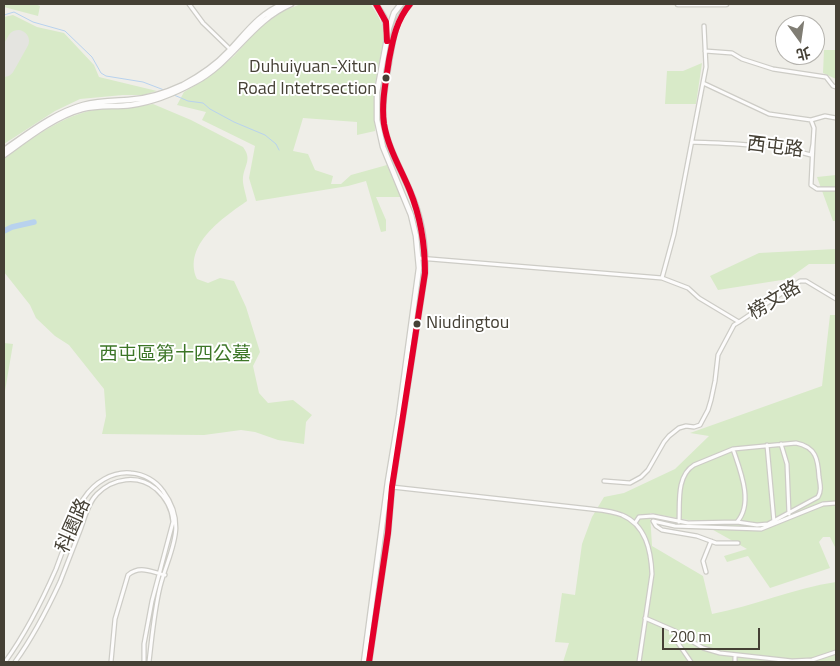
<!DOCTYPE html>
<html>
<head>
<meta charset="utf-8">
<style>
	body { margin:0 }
	#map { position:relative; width:840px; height:666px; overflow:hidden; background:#efeee8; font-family:"Titillium Web","Noto Sans TC",sans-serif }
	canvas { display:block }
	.frame { position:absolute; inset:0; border:5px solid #454035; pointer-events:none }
	.north { position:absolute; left:775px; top:15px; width:50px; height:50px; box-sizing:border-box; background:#fff; border:1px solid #b5b3ae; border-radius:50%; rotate:166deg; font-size:14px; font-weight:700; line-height:20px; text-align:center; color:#454035 }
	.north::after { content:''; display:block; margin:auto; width:18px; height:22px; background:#807d74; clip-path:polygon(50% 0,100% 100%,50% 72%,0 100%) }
	.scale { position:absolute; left:662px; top:628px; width:98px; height:22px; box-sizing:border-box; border:2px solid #454035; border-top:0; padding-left:6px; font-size:15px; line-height:18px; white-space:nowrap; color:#454035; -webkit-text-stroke:4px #fff; paint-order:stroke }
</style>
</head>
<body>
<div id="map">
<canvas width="840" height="666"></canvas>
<div class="frame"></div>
<div class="north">北</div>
<div class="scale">200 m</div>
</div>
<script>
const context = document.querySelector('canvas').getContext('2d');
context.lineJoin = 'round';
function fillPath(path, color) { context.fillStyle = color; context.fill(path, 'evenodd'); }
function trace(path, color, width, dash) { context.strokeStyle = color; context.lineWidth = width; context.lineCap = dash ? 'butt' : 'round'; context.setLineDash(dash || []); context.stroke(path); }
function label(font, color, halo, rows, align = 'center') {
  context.font = font + ' "Titillium Web","Noto Sans TC",sans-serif'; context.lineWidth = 4; context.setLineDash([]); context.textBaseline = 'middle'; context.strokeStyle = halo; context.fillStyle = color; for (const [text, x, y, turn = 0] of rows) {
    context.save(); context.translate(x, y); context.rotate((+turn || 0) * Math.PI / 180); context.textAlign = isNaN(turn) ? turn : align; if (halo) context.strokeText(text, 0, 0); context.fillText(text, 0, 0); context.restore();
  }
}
fillPath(new Path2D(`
	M4,4h31l5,2 -2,10 -34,-9z
	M301,4l70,1c7,10 13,20 13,33l-10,51 1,42 -18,4v-13l-54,-4 -10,33 15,3 7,16 18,6 -2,8h10l10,-9 36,-10 14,32h-25l10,23v11l-5,1 -15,-51 -18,5 -92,15 -7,-23 6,-32 -53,-26 4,-8 -29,-7 7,-13 25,-15 25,-21 24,-27 25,-18z
	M13,15l24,12 27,6 30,32 5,12 58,14 -14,4h-20l-43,4 -25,12 -51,33v-127z
	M824,50h12v29l-13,-6z
	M702,63l-6,41h-31l2,-33h16z
	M153,104l38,16 52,27c9,12 2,17 0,30 -1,7 3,17 4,24 -23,16 -65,44 -50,78l11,4 12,-5 14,3 12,26 14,45 -7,14 6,27 9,10 25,-3 19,15 -6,7 -2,22 -26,-4 -23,-8 -14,-2 -37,5 -102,-1 4,-18 -2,-27 -35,-44 -14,-9 -19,-18 -6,-13 -26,-33v-113c28,-21 60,-45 95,-50 18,-3 36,-2 54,-5z
	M836,175v46h-3l-16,-44z
	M836,249v15h-27l-21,15 -70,11 -8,-14 49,-23z
	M830,315h6v234l-6,-12h-7l-4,5 11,26 -60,20 -22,-32 -21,6 -3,-6 23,-7 -48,-27 -49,-9 2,33 51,30 9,38c42,-8 82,-26 124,-32v80h-273l6,-19 -14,-1 7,-49 13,2 7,-51 10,-27 12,-20 20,-4 51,-24 34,-33 -19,-3 132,-47z
	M4,343l9,1 -8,47h-1z`), '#d8eac8');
trace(new Path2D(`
	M4,15l10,-3 19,10 32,9 27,26 9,16 5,3 37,6 21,8
	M174,95l14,6 15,2 7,6 24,13 31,13 11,9 3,6`), '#b8d2ee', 1);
trace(new Path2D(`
	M4,231l8,-4 22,-5`), '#b8d2ee', 5.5);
trace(new Path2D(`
	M4,66l14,-25`), '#e4e4e0', 22);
const minor = new Path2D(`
	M189,4l14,19 29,28
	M705,51l27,2 10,6 31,10 53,8 7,9 3,1
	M703,83l66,31 42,6 14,-4 11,2
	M811,120l3,8 -1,16
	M692,142c40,2 80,2 119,13l2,-11 -2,41 6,4h19
	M418,258l244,20 12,-44 32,-167 -2,-41
	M662,278l26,10 11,10 40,24 61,-41h6l30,18
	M781,444l6,20 2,50
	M767,445l7,77
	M733,449c7,21 21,54 4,73
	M604,481l26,2 11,-6 7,-7 16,-28 5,-6 10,-8 7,-2 8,1 6,-2 8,-15 3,-10 4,-19 3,-26 16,-30 5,-3
	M392,487l199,22c10,1 22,2 31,6 24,10 29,36 30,59l-13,88
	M635,523l4,-6 14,-1 35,7 49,-1 20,3 11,-1 50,-27c4,-7 2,-13 1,-20 -1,-18 -3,-30 -23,-34l-63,6 -39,16c-18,11 -14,38 -15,57
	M738,543h-22l-19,-7 -35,-6 -6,-4 -3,-5 22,5 86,3 62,-25 13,-1
	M706,572l-3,-11 8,-20
	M645,618l30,13 28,17 17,5 72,8 20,-1 24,-8
	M675,632l3,11 13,19
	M735,655v7
	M5,662c21,-29 37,-61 51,-93 6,-16 12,-33 19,-50 2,-7 4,-15 9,-21 10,-15 28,-27 47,-25 13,1 25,8 32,18 26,35 6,60 -3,96 -6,25 -8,50 -11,75
	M15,662c18,-25 32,-52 45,-80 7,-18 14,-36 21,-54 4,-11 7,-25 16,-34 16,-16 41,-20 59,-5 10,9 16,20 17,33l-21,79 -8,43v18
	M111,662l4,-43 13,-44c12,-10 23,-3 37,0`);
const tertiary = new Path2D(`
	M376,4l8,13 3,14
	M678,4h48
	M4,150c25,-17 50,-37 79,-45 15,-4 30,-4 45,-5 19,-1 38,-7 55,-15 17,-9 33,-20 46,-34 18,-19 29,-36 54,-47
	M4,155c22,-16 51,-39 78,-46 17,-4 33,-2 49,-4 23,-3 44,-12 64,-23 38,-20 56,-61 96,-78
	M364,662l24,-181 11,-66 20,-147 -3,-32 -5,-21 -28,-68 -6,-27v-28l12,-64 5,-15 7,-9
	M369,662l19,-129 4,-46 33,-214c1,-29 -3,-55 -15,-82 -10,-24 -25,-48 -27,-74 -1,-21 4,-41 7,-61 4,-21 5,-36 20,-52`);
trace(minor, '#cdccc6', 5.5);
trace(tertiary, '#cdccc6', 7);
trace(minor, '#fdfcfc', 3);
trace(tertiary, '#fdfcfc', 4.5);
trace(new Path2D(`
	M376,4l10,18 1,19
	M369,662l19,-129 4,-46 33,-214c0,-29 -4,-55 -15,-82 -9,-22 -22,-43 -26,-67 -3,-21 2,-43 5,-64 4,-21 7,-39 21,-56`), '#e4002b', 6);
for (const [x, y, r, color] of [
	[386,78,4.5,"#454035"],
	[417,324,4.5,"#454035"]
]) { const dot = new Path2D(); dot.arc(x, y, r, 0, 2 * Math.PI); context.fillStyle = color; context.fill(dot); trace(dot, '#fff', 2); }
label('18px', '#454035', '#fff', [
	["Duhuiyuan-Xitun",377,68],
	["Road Intetrsection",377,90],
	["Niudingtou",426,324,"left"]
], 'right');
label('19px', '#454035', '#fff', [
	["西屯路",775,148,7],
	["榜文路",775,301,-31],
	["科園路",74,526,-66]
]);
label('19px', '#3d7628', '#fff', [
	["西屯區第十四公墓",175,355]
]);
</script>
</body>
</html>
